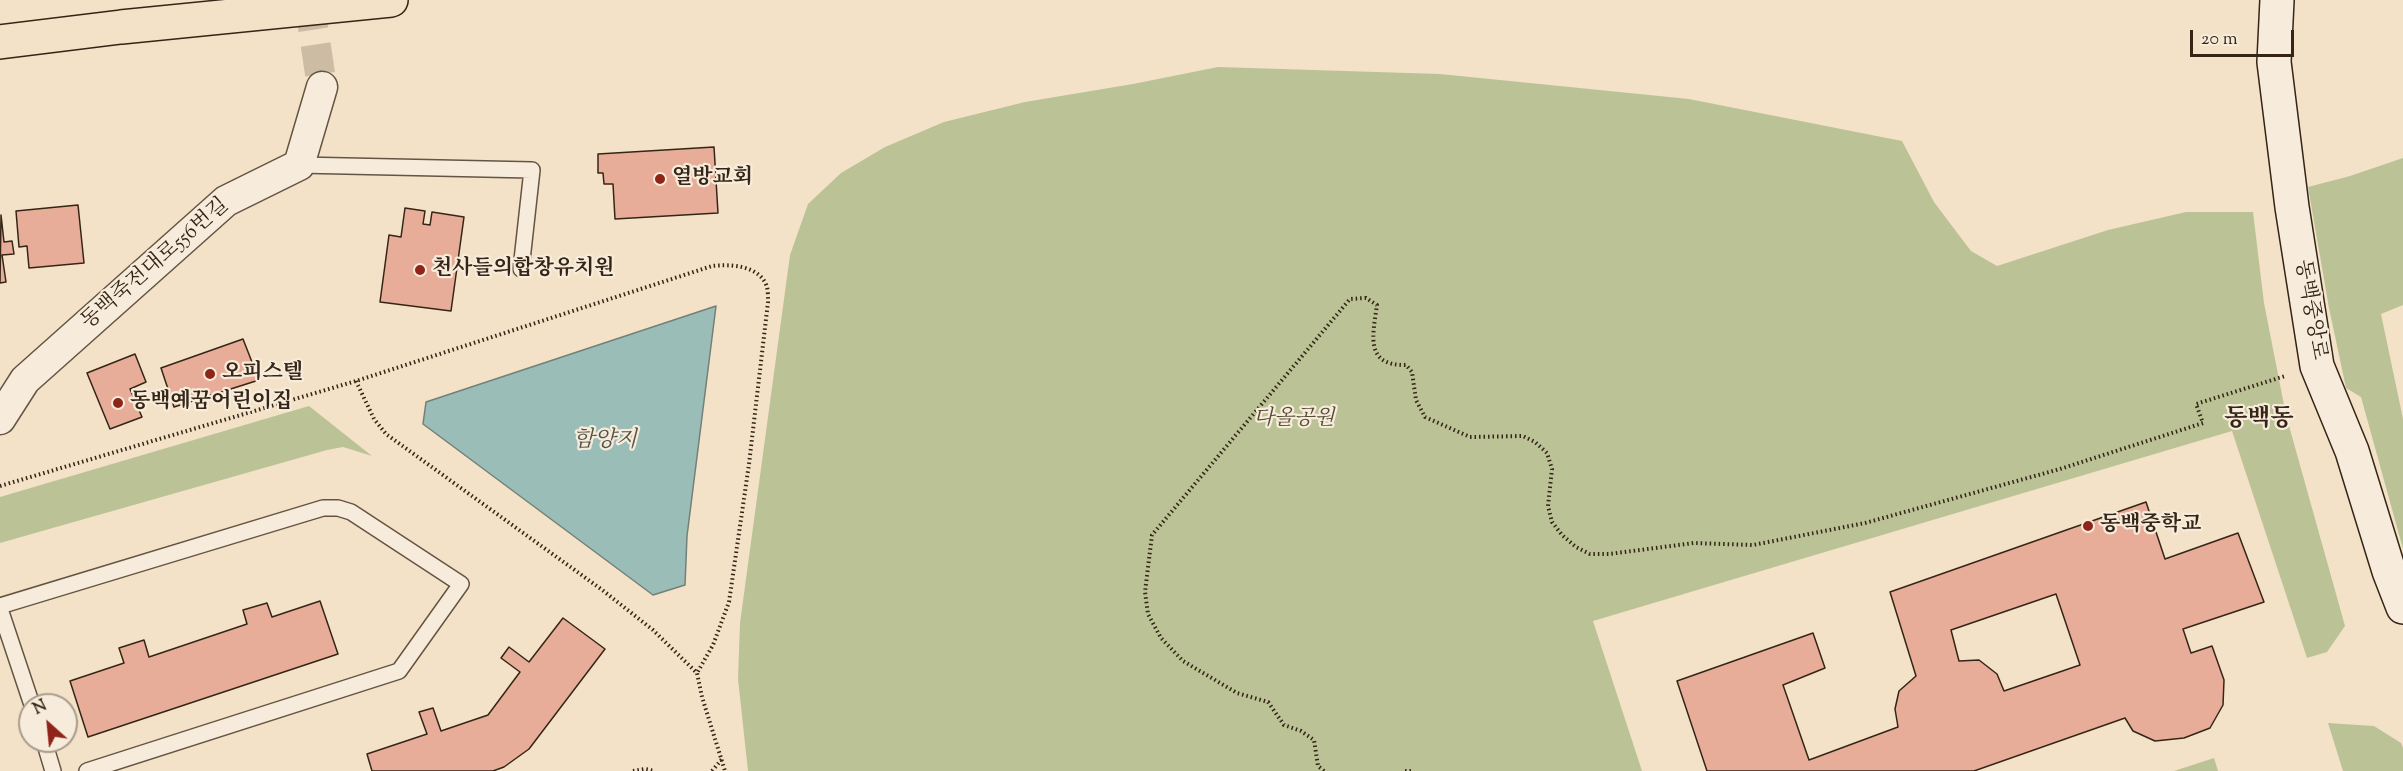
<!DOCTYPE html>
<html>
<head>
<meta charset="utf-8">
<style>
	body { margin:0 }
	#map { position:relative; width:2403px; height:771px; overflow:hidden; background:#f3e2c7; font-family:"Sorts Mill Goudy",serif }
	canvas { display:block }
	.north { position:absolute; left:18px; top:693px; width:60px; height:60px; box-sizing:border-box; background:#f7ecdb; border:2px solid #a99c8c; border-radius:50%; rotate:333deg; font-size:16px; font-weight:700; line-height:24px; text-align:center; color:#342516 }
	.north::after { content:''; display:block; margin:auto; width:21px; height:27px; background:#8f2418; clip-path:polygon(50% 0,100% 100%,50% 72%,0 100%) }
	.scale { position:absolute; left:2190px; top:30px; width:104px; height:27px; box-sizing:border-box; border:3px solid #342516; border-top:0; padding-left:8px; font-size:18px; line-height:21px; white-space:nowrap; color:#342516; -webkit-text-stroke:4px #f7ecdb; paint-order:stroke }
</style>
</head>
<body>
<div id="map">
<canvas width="2403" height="771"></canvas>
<div class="north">N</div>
<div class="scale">20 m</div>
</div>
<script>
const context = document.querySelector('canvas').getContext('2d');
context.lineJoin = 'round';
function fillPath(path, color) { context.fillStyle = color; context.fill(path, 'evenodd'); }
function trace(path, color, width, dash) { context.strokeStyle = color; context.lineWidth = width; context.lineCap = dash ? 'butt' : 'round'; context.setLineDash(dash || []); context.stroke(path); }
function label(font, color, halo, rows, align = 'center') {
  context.font = font + ' "Sorts Mill Goudy","Noto Serif KR",serif'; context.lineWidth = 4.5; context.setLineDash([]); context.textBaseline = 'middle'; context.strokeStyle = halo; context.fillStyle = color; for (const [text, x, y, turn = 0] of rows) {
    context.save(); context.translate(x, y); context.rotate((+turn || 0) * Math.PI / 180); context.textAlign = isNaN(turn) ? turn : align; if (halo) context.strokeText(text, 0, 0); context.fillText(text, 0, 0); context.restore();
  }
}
fillPath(new Path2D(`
	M1218,67l222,7 249,25 213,42 32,61 18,24 19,25 26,15 111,-36 78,-18h67l11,91 22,112 59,211 -18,26 -20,6 -75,-227 -639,190 49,150h-894l-10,-92 2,-56 50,-368 18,-51 33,-31 44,-26 59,-25 81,-20 108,-18z
	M2403,158v147l-22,9 22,105v130l-42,-152 -15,-9 -17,-80 -21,-121 42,-11z
	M309,406l63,50 -29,-9 -16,3 -327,93v-46z
	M2328,723l46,3 27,17 2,5v23h-60z
	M2214,758l4,13h-44z`), '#bbc396');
const water = new Path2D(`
	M716,306l-29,230 -2,49 -32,10 -230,-171 3,-22z`);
fillPath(water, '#9bbdb8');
trace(water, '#728077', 1.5);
const building = new Path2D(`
	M714,147l4,66 -103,6 -2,-35h-9l-1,-11h-5v-19z
	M78,205l6,58 -55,5 -2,-22 -8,1 -3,-36z
	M405,208l20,3 -2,13 7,1 2,-13 32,5 -13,94 -71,-9 9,-67 12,2z
	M1,215l3,27 8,-1 2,13 -12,1 4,27 -6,1z
	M243,339l16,41 -85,27 -13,-39z
	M135,354l11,28 -16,7 12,28 -32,12 -23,-56z
	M2146,502l19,57 73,-26 26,69 -81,27 8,24 21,-7 12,34 -1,25 -13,23 -26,10 -29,3 -22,-10 -8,-13 -151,53h-267l-30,-90 136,-48 12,35 -42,17 26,75 89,-33 -3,-18 4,-18 17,-15 -26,-84zM2056,594l24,71 -76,26 -7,-17 -18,-14 -20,1 -8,-31z
	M320,601l18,53 -250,83 -18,-56 54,-18 -5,-15 25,-8 5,17 98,-33 -4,-14 24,-7 5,14z
	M563,618l42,31 -76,100 -25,18 -11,4h-121l-5,-17 60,-20 -8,-22 14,-4 8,23 47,-16 32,-43 -19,-14 8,-11 20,15z`);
fillPath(building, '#e8ad98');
trace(building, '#342516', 1.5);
trace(new Path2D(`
	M309,0l13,87`), '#cdbca4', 30, [30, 15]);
const lane = new Path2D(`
	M299,165l233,5 -11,99
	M0,606l323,-98h15l13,4 110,72 -62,87 -312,100
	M0,609l32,96
	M44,741l9,30`);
const street = new Path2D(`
	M0,419l25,-39 201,-179 73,-36 23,-78`);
const secondary = new Path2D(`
	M2277,0l-3,62 18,145 25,159 35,85 37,120 14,36`);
const highway = new Path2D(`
	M0,42l121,-15 270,-27`);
trace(lane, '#645442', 18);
trace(street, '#645442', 33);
trace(secondary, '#342516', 36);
trace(highway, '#342516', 36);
trace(new Path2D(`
	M356,381l18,38 12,15 215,155 52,41 44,43 5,24 23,74
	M0,486l356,-105 356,-115c18,-2 48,-1 55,21 1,4 1,10 1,15l-19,162 -20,138 -16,43 -16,28
	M633,771l12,-2 10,2
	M712,771l10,-12
	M1324,771l-6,-5 -4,-26 -13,-9 -17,-6 -16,-23 -31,-9 -54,-32 -22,-23 -13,-24 -3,-22 7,-57 198,-236 16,-1 11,7c-4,29 -13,61 29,60l6,7 4,28 9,17 45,20 53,-1 12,6 12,11 5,16 -4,37 4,16 10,13 14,12 14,7h19l85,-11 59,2 112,-22 195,-54 143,-46 -7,-19 89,-28
	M1405,771h9`), '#342516', 4, [1.5, 3]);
trace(lane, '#f7ecdb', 15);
trace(street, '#f7ecdb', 30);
trace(secondary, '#f7ecdb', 33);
trace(highway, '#f3e2c7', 33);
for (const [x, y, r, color] of [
	[660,179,6,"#8f2418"],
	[420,270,6,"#8f2418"],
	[210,374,6,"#8f2418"],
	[118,403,6,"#8f2418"],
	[2088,526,6,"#8f2418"]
]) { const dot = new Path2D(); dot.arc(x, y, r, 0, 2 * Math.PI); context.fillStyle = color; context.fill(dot); trace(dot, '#f7ecdb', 2); }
label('bold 21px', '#342516', '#f7ecdb', [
	["열방교회",672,179],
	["천사들의합창유치원",432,270],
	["오피스텔",222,374],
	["동백예꿈어린이집",130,403],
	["동백중학교",2100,526]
], 'left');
label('21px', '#342516', '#f7ecdb', [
	["동백죽전대로556번길",156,265,-41],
	["동백중앙로",2309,310,80]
]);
label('italic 21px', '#564c36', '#f7ecdb', [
	["다올공원",1294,420]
]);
label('italic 22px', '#535347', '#f7ecdb', [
	["함양지",605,442]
]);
label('bold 24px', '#342516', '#f7ecdb', [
	["동백동",2259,421]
]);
</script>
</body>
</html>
